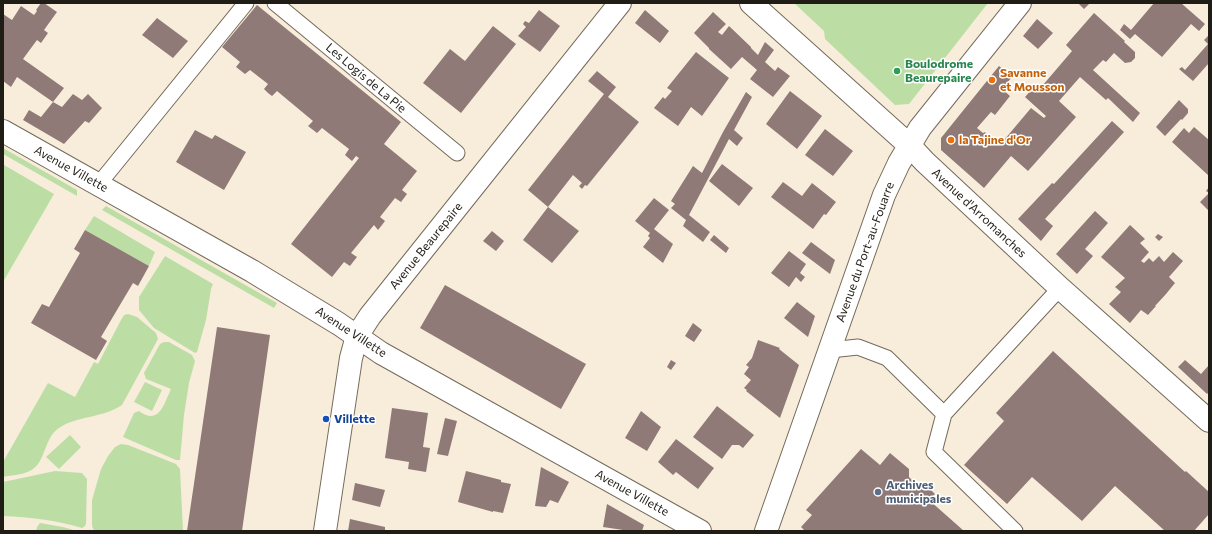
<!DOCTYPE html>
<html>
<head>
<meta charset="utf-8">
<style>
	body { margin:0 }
	#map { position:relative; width:1212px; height:534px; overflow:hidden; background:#f8eddb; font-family:Commissioner,sans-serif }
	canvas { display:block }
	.frame { position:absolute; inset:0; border:4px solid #201c16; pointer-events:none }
</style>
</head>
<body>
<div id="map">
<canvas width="1212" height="534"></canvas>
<div class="frame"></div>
</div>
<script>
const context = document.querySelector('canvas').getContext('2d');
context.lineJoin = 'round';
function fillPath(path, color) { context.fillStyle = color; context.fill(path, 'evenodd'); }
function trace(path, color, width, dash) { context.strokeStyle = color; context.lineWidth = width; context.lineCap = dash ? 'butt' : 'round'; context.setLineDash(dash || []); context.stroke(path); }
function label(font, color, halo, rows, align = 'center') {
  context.font = font + ' Commissioner,sans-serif'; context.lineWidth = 3; context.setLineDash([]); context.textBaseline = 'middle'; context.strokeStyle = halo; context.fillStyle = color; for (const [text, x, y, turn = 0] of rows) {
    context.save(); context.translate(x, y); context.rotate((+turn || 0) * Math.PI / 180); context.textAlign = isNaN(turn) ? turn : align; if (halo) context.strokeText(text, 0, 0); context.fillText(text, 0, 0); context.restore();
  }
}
fillPath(new Path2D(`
	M794,3h194l-79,101 -14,1 -70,-66 -1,-8z
	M3,148l74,42v6l-74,-42z
	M4,165l50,29 -51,88v-114z
	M106,206l171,97 -3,5 -172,-98z
	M94,216l61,36 -6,14 -64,-36z
	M165,256l48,28 -2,5 -5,31 -9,32 -2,1 -41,-25 -15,-18v-13z
	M128,314l9,3 19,16 2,6 -36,66c-19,13 -46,11 -63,23 -15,10 -13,32 -26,41 -8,6 -21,6 -30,8v-15l45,-79 27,14 19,-35 4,2 23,-44 3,-5z
	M164,342h5l23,13 3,6 -6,22 -5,32 -4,45h-4l-53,-23 11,-24 5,-2c20,15 25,-7 32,-22l-25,-10 -2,-6 16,-29z
	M145,382l17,8 -10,21 -18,-9z
	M70,435l11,12 -22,22 -13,-12z
	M121,444l7,1 48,19 4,5 3,62h-87l-3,-2 -1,-4v-25l9,-31 7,-13 7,-9z
	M55,471l27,2 5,6 -1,45 -1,2 -3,2c-26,-8 -52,-11 -79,-12v-34z
	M40,523l23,4 14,4h-41l1,-4z`), '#bcdea5');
fillPath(new Path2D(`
	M41,3h3l13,9 -13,18 4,3 -7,10 -4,-3 -14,19 41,29 -11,14 -36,-25 -6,10 -8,-6v-67l9,6 9,-14 13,9 3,-4 -1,-1z
	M1078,3h12l-6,6z
	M1154,3h27l24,21 -6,7 -8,-7 -29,33 -27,-23 -5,5 -10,-9 4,-6 7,6z
	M257,5l144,117 -17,22 33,27 -15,19 5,4 -6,8 -6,-4 -15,19 5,4 -3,4 -4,5 -4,-5 -23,28 6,4 -4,5 -3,4 -6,-4 -12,15 -41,-33 68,-86 -3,-2 -4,5 -7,-6 4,-6 -27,-21 -5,5 -9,-7 5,-5 -36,-30 -5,5 -4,-3 -4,-4 4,-5 -18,-14 -5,4 -9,-7 4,-5 -18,-15z
	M539,10l21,16 -20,26 -22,-16 8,-9 -3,-3 2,-3 4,2z
	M645,10l24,21 -9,12 -25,-20z
	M713,12l13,12 -8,8 4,3 7,-9 22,21v1l7,7 7,-13 9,8 -9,12 10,9 3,-4 12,9 -17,21 -23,-18 7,-9 -15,-13 -11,12 -22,-20v-1l-15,-15z
	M1094,13l31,28 -1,1 11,10v6l-4,4 -6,1 -11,-10 -8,9 -3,-2 -10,10 47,43 -7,9 -25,-24 -2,2 -26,-23 -21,24 17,16 -48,54 -17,-15 -27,32 -43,-38v-12l58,-72 13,11 -10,12 8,7 -15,19 -4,-3 -14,16 6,5 2,-1 1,2v2l13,10 32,-38 13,10 2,-2 -21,-19 8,-9 4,4 35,-41 -6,-6z
	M157,18l31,23 -15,17 -31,-23z
	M1037,19l16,14 -15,16 -15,-13z
	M493,26l23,18 -55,69 -38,-30 27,-34 15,12z
	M1209,35v28l-16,18 -14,-12 3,-2 3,3 23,-26 -4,-4z
	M696,52l33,26 -27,38 -11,-9 -13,19 -24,-18 9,-11 2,2 7,-8 -5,-3z
	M597,71l19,16 -8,10 31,25 -52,64 -2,-1 -3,4 -3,-3 3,-3 -9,-8 -25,32 -20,-17 76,-96 -16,-13z
	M790,91l32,25 -25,33 -31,-25z
	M746,92l6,5 -18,33 9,8 -6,8 -8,-7 -40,76 21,17 -7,10 -20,-16 3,-6 -15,-12 4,-4 -4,-3 22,-35 9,7 21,-41z
	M73,94l9,6 6,-6 14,14 -13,15 -4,-2 -21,23 -41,-24 6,-10 12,7 12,-15 9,5z
	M1179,100l9,9v4l-6,7 -1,-1 -16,17 -9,-9z
	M1112,121l12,11 -79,87 8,7 -12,15 -23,-22 34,-36 2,1z
	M1194,127l15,13v36l-37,-34 12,-14 5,5z
	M825,129l28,22 -20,25 -28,-21z
	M195,130l17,9 3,-4 31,17 -22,38 -48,-28z
	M722,164l31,24 -14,18 -30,-25z
	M783,182l19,14 10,-13 24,19 -10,13 -2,-1 -11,15 -42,-32z
	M1209,187v24l-9,-9 9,-9 -3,-2z
	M654,198l15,12 -15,19 19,15 -10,19 -20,-16 7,-9 -2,-2 2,-3 -15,-12z
	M548,207l31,24 -27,32 -29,-23z
	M1095,211l13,12 -23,26 8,7 -16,18 -21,-20z
	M1130,225l15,14 -5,4 9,9 -8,9 3,2 5,-5 4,4 6,-6 5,6 9,-10 10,9 -14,16 6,6 -9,11 -11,12h1l-8,9 -7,-5 -11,13 -21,-19 12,-12 -6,-5 10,-9 -24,-21z
	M85,230l64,36 -11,20 -5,-3 -32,54 6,4 -11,19 -65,-37 11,-19 7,3 31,-54 -6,-4z
	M492,231l12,10 -8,10 -13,-10z
	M1158,234l5,3 -4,4 -4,-4z
	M714,235l15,13 -3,5 -16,-13z
	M811,242l24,18 -5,14 -28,-21z
	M789,251l17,13 -6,9 5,4 -4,5 -5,-5 -7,10 -18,-14z
	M445,285l141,79 -25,45 -141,-81z
	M797,302l18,14 -7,21 -24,-19z
	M693,323l9,7 -8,12 -9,-6z
	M217,327l53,8 -28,196h-55z
	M758,340l22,8 -1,1 20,16 -19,53 -34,-27 1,-1 -3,-2 7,-8 -7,-6 5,-7 -3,-2 6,-7z
	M1053,351l132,121 1,-1 23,21v22l-15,17h-29l-50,-45 -33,35 -50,-44 -25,27 -43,-39 40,-44 -8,-8z
	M671,360l5,3 -5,7 -4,-3z
	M1185,360l16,14 8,-9v27l-2,2 -29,-27z
	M717,406l37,29 -11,13 -4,-3h-7l-10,14 -29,-22z
	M392,408l36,5 -5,34 7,1 -4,24 -18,-3 1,-7 -24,-4z
	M641,411l20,16 -14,24 -22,-13z
	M445,418l12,3 -9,35 -11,-2z
	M676,439l38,29 -16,21 -22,-17 -3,3 -15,-13z
	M861,449l19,16 10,-12 19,16v8l6,6 8,7 7,-1 5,5 -6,6 35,31h-159l-4,-4 11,-12 -6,-5z
	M541,467l28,15 -11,21 -8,-3 -4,7 -11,-1z
	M466,471l35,9v2l10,2 -8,29 -10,-2v1l-35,-10z
	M355,483l30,7 -5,17 -28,-7z
	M607,504l37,21 -2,6h-19v-1l-20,-3z
	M350,519l35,8v4h-37z`), '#8f7a78');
const service = new Path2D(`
	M275,3l182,150
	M98,185l148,-182
	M830,350l28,-3 29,11 57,56 116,-126
	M944,414l-10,38 81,79`);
const minor = new Path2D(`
	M751,3l158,142 16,17 135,126 149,133
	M3,131l249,140 87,53 42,29 319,178
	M325,531l26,-173 6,-22 13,-20 250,-313
	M766,531l118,-336 15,-32 21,-35 100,-125`);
trace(service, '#746a5b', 17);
trace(minor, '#746a5b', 24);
trace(service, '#fff', 15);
trace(minor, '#fff', 22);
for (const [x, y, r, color] of [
	[897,71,4,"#2e9e5b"],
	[992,80,4,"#e8710a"],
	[951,140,4,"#e8710a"],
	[326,419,4,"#1a4fb4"],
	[878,492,4,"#5c6f8a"]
]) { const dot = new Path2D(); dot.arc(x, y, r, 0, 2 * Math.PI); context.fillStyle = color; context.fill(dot); trace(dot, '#fff', 1.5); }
label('bold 12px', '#27864d', '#fff', [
	["Boulodrome",905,64],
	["Beaurepaire",905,78]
], 'left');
label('bold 12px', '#c56008', '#fff', [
	["Savanne",1000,73],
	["et Mousson",1000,87],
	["la Tajine d'Or",959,140]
], 'left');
label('12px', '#201c16', '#fff', [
	["Les Logis de La Pie",366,78,40],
	["Avenue Villette",71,169,29],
	["Avenue d'Arromanches",979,213,43],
	["Avenue Beaurepaire",426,246,-51],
	["Avenue du Port-au-Fouarre",865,252,-70],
	["Avenue Villette",351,332,33],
	["Avenue Villette",632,493,29]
]);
label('bold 12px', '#164399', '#fff', [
	["Villette",334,419]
], 'left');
label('bold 12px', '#4e5e75', '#fff', [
	["Archives",886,485],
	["municipales",886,499]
], 'left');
</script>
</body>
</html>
